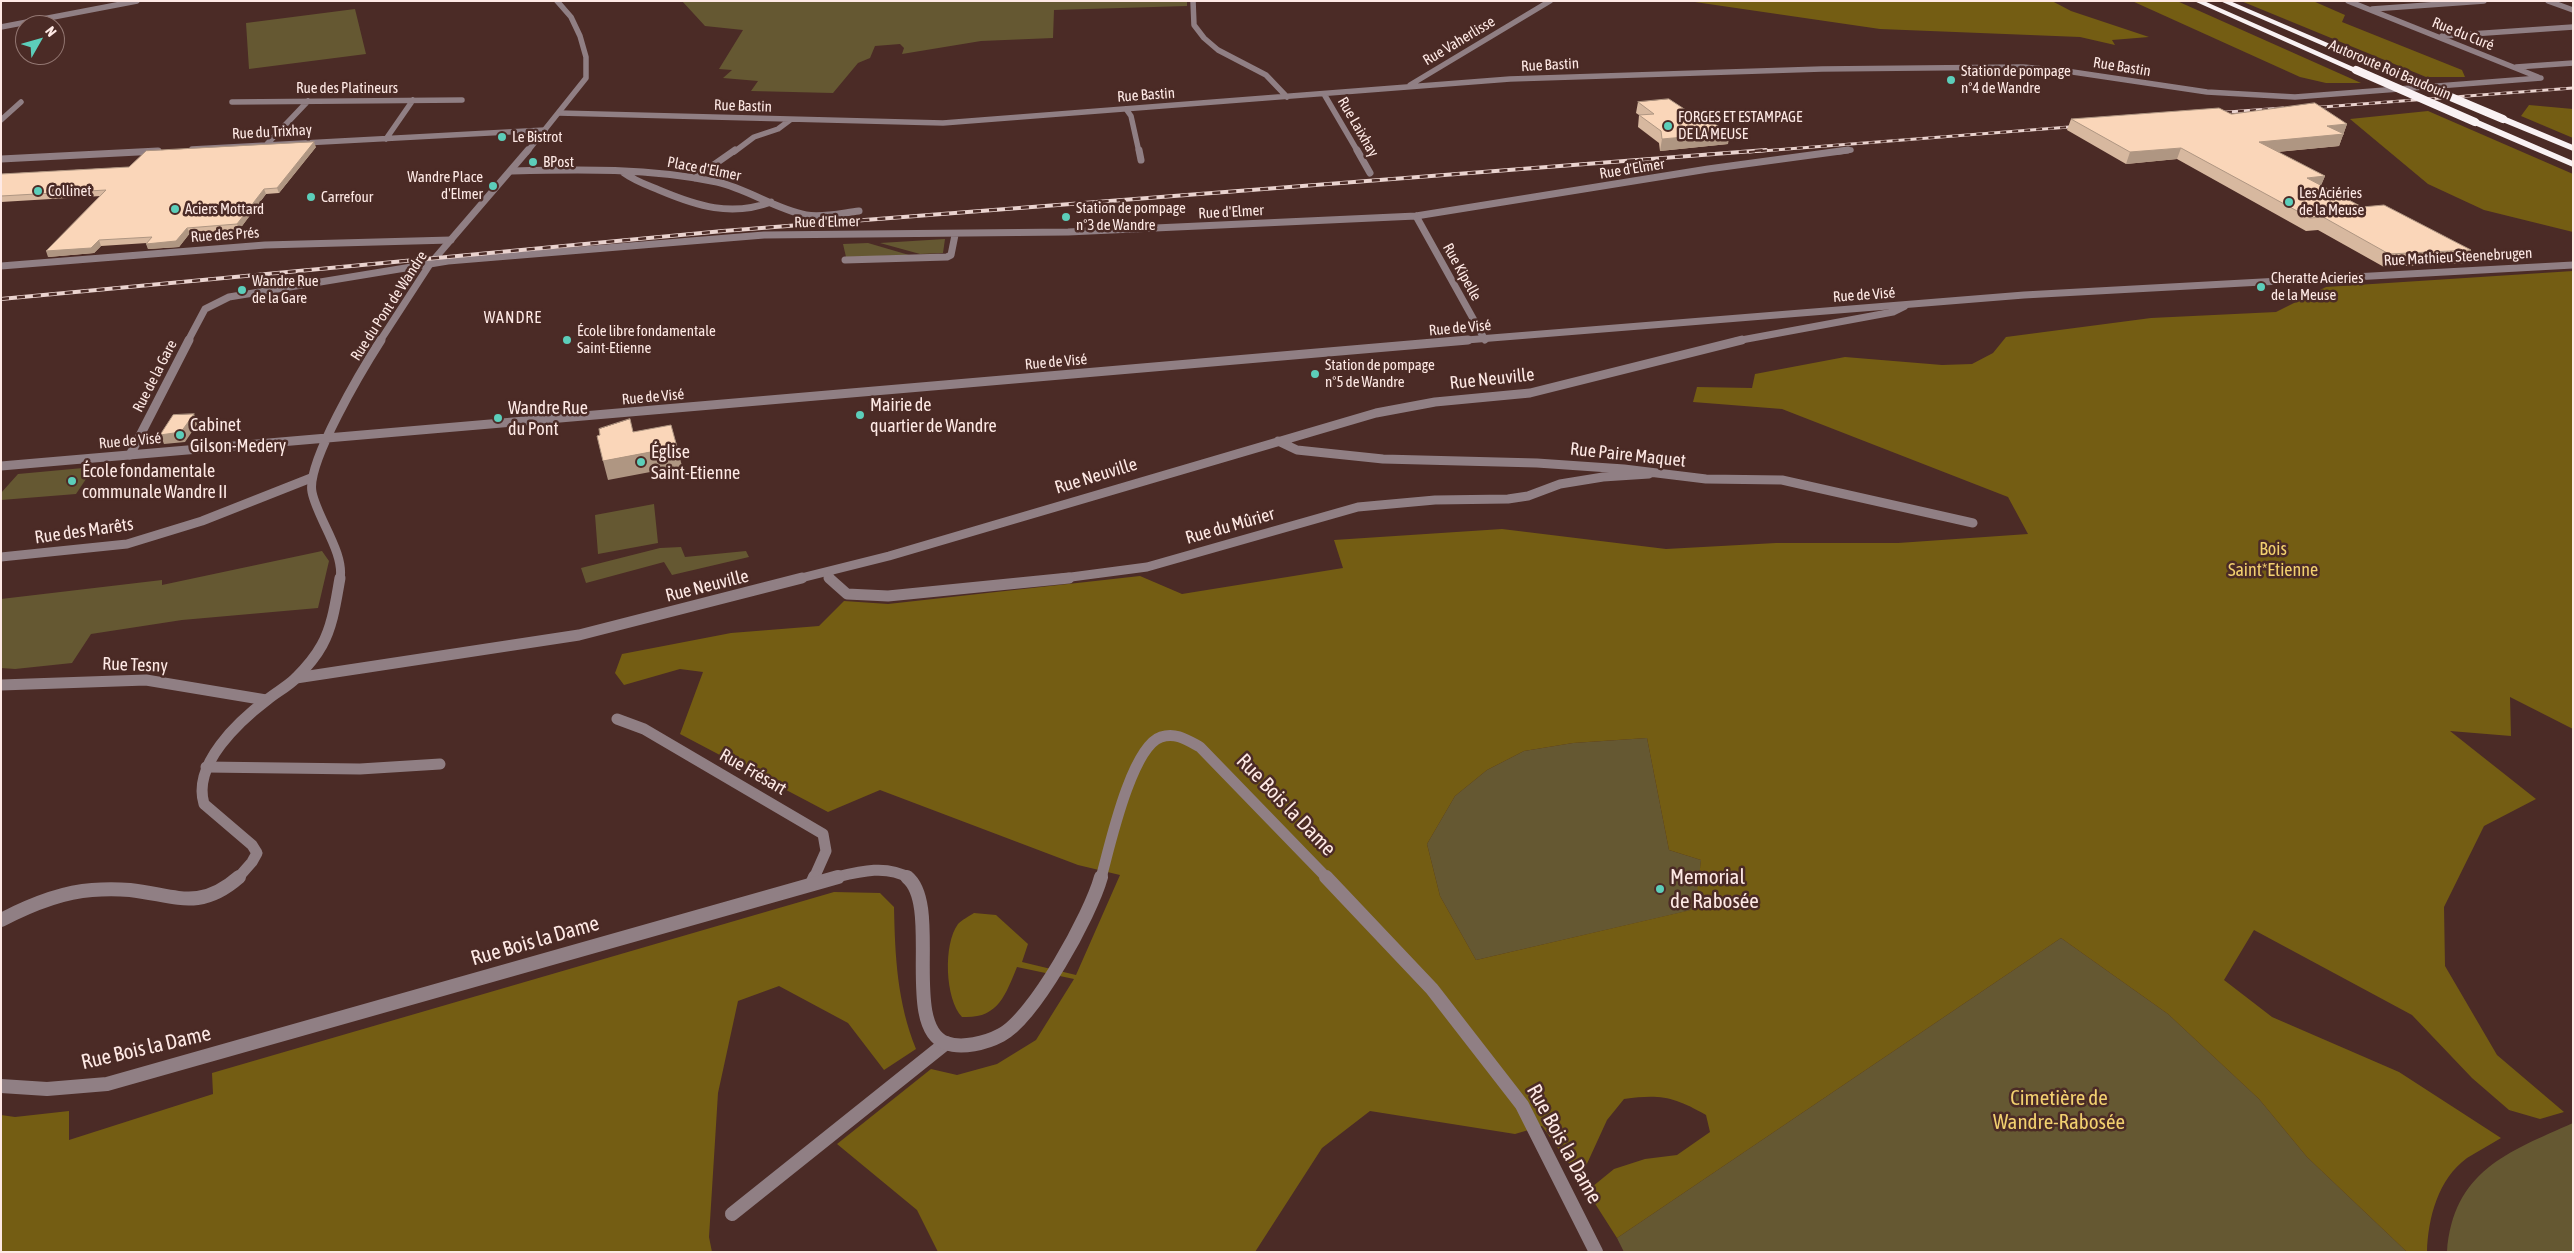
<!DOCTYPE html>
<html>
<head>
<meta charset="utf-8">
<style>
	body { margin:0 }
	#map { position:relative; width:2574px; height:1253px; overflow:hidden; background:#4b2b26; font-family:"Asap Condensed",sans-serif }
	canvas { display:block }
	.frame { position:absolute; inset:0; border:2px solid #fee9e5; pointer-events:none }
	.north { position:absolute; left:15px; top:15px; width:50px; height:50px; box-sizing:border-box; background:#4b2b26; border:1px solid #937772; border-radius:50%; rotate:52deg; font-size:14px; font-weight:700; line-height:20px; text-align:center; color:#fee9e5 }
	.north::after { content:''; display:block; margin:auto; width:18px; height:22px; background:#5cceba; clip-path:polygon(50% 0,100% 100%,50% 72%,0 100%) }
</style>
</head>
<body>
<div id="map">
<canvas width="2574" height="1253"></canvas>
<div class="frame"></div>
<div class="north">N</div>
</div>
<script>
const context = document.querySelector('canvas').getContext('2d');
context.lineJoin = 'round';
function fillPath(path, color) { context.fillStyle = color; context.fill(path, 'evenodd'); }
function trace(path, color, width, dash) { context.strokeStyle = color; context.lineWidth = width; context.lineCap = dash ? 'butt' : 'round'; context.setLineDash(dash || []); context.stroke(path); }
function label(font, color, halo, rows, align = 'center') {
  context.font = font + ' "Asap Condensed",sans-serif'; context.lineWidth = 5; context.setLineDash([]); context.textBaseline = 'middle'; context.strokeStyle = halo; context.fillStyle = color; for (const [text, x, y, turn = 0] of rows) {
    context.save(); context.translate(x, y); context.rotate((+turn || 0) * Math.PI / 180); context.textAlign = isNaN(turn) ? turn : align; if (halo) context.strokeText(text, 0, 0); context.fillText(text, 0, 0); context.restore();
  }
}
fillPath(new Path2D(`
	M682,1h505v5l-133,4 -1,28 -72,3 -79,13 2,-6 -4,-4 -25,2 -5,12 -12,5 -25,30 -82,-2 7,-10 -35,-3 9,-8 -13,-1 24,-39 -38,-4z
	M355,9l11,45 -117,15 -3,-46z
	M945,239l-2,14 -23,1 -40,-11z
	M868,243l41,12 -63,2 -3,-13z
	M94,467l-18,27 -75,6v-7l17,-19z
	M654,504l4,39 -60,11 -3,-39z
	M681,547l4,10 61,-6 3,6 -77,18 -8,-13 -78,21 -5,-15 79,-20z
	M322,551l7,10 -11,47 -136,12 -91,14 -19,29 -57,6 -14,-1v-69l161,-19v5z
	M1647,738l22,112 32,10 -5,49 -220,51 -36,-64 -13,-52 28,-48 32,-26 37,-19 49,-8z
	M2061,938l107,76 91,85 48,58 100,95h-783l-7,-14z
	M2573,1123v129h-126c6,-81 61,-100 126,-129z`), '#655832');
fillPath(new Path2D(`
	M1688,1h364l19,10 78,26 -37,3 3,5 -35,-8 -200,-8z
	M2132,1h45l184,82h-35l-26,-6z
	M2241,1h72l32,14 -3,7 120,48 3,7h-39z
	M2529,105l44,4v29l-52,-22z
	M2428,111l145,63v58l-89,-22 -56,-26 -78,-65z
	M2573,271v458l-63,-32 1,39 -61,-5 86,68 -52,27 -40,81 1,59 52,89 67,57 -24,7 -31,-9 -37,-32 -60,-63 -158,-85 -30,50 48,37 127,55 102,66c-11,7 -23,13 -34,20 -29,21 -39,60 -40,94h-20l-100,-95 -48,-58 -91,-85 -107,-76 -444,300 -30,-47 27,-22 31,-10 32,-4 33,-23 -4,-17c-32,-18 -45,-21 -82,-16l-17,21 -27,59 -38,-53 -27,8 -145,-23 -48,37 -67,104h-317l-21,-42 -80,-66 94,-75 26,6 40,-11 39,-24 38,-61 -57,-12c-12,29 -19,52 -55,50 -17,-18 -19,-73 -4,-93 4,-4 11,-8 16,-11l22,2 32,29 -6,18 54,13 44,-100 -42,-10 -198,-75 -52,22 -148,-78 23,-62 -23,-3 -56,16 -9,-12 7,-19 109,-21 88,-7 25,-25 44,3 252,-28 42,18 161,-26 -9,-28 168,-11 164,20 110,-6h122l130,-9 -20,-37 -226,-88 -89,-7 4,-15 55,1 3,-14 90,-17 97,8 30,-1 21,-11 13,-16 145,-19 125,-6 50,-25zM1647,738l22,112 32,10 -6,49 -219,51 -36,-64 -13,-52 28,-48 32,-26 37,-19 49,-8z
	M834,892l46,1 14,14c1,49 3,95 22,142l-32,21 -36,-47 -69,-37 -41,15 -20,92 -9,144 3,15h-711v-137l14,2 54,-6v29l144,-46 -1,-21z`), '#745d13');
trace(new Path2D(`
	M1193,1l1,24 10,13 14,12 48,25 21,22
	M2348,1l190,76
	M2548,1l25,9
	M2372,9l112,-8
	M1,27l136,-26
	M2442,36l131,-9
	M2516,67l57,-4
	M1410,85l140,-84
	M1324,94l34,58
	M232,102l230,-2
	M1126,109l5,7 8,36
	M559,113l384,10 567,-44 312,-10 201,-2 43,4 141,21 88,5 246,-19
	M1,120l20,-18
	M386,139l27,-39
	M267,144l41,-43
	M192,149l353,-19
	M144,152l14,-1
	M734,152l20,-15 24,-8 12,-9
	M1838,152l13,-2`), '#907f84', 5.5);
trace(new Path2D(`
	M1139,150l2,10
	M1357,150l13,23
	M1,159l157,-8
	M512,171c68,-2 138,-3 205,11 31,7 58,27 89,33 17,3 36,-2 53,-4
	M624,173c11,8 23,12 35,17 38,16 72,27 112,12
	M695,178l40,-28
	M1416,216l69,124
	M845,260l102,-3 4,-2 4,-20
	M1,266l264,-21 186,-5
	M188,341l17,-32 24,-12 219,-36 316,-26 304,-3 348,-16 292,-47 140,-19
	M1736,341l157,-29 12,-6`), '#907f84', 7);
trace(new Path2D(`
	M1278,441l19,9 86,9 154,4 87,6 82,10 76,1 191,43
	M130,455l59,-115
	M1,557l126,-13 75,-23 109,-43
	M828,572l2,7
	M797,579l92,-23 487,-143 59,-11 95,-9 212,-53
	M1056,579l91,-12 211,-60 77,-7 73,-1 20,-3 32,-12 43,-7 46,-3`), '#907f84', 9);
trace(new Path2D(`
	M829,578l18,16 41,2 181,-18
	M296,678l283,-43 223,-57
	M1,685l145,-5 120,20
	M617,719l27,10 179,105 3,17 -12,27
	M206,767l154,2 80,-5`), '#907f84', 11);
trace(new Path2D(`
	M812,884l3,-7
	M732,1214l214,-171`), '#907f84', 14);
trace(new Path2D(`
	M527,152l59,-74v-21l-6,-21 -9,-19 -14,-16`), '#907f84', 5.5);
trace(new Path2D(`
	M380,341l50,-77 98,-114
	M1454,341l570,-46 549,-30`), '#907f84', 7);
trace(new Path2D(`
	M1,466l1467,-126
	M340,579c5,-26 -23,-61 -28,-87 -6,-29 51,-124 69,-152`), '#907f84', 9);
trace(new Path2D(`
	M238,878l14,-16 5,-9 -5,-8 -48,-41c-12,-40 35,-83 64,-105 9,-7 20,-13 28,-21 9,-9 20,-22 26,-33 11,-20 14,-45 18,-67
	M833,878c25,-6 53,-14 76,0
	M1101,878c8,-29 30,-131 60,-141 15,-5 26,3 39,10l127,131`), '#907f84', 11);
trace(new Path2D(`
	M907,877c35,28 -6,149 39,166 16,6 40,0 55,-8 33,-17 90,-121 100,-158
	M1326,877l106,112 90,116 74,147
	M1,920c27,-14 60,-28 91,-30 12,-1 26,-1 38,0 45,5 69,22 109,-13
	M1,1086l46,3 60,-5 731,-207`), '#907f84', 14);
fillPath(new Path2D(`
	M2194,1h10l156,69 -7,2z
	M2220,1h10l156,67 -7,2z
	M2500,117h6l67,28v6l-73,-30z
	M2472,120h6l95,41v6l-101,-43z`), '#f9f1f3');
const railFar1 = new Path2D(`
	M2309,108l264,-20
	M2214,113l69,-5
	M1749,152l333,-26`);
const rail = new Path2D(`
	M1,299l722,-68 1043,-81`);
trace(railFar1, '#ead3cf', 3);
trace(rail, '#ead3cf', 4);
trace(railFar1, '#4b2b26', 2, [6]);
trace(rail, '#4b2b26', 2.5, [8]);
trace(new Path2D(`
	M2382,68l121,51
	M2356,70l119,52`), '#f9f1f3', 8);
fillPath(new Path2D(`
	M1638,102l63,18 28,13 -1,11 -68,7 -1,-8 -21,-16 1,-12 -3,-2z
	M2231,114l116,10 -8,22 -62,6 48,24 -4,9 41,22 109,43 -6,13 -81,4 -66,-37 -12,1 -129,-72 -51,5 -59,-34 4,-11z
	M316,147l-37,46 -13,1 -27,36 -49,3 -11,14 -31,2 -1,-6 -46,3 -7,7 -46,4 53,-61 -100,6v-28l128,-7z`), '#d7b89f');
fillPath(new Path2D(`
	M2347,124l-8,22 -84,8 4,-12 68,-16z
	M1729,133l-1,11 -68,7 2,-12z
	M314,142l2,5 -37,46 -2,-5z
	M2181,148l-4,11 -51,5 4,-12z
	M2325,176l-5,12 -13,-10z
	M264,189l2,5 -27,36 -2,-6z
	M187,228l3,5 -11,14 -31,2 -2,-5z
	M99,240l2,6 -7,7 -46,4 -2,-6z
	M194,414l4,9 -13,19 -21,2 -4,-9z
	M677,447l5,19 -74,14 -5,-19z`), '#af9682');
const building = new Path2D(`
	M1669,99l32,21 6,-1 22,14 -67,6 -1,-8 -22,-16 15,-1 -16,-12z
	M2315,103l32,21 -20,2 17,8 -85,8 66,34 -18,2 55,29 22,-2 87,45 -82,4 -66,-37 -13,1 -129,-70 -51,4 -59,-33 148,-11 12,6z
	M314,142l-37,46 -13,1 -27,35 -50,4 -11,13 -30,3 6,-7 -53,3 -8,8 -45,3 60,-61 -105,6v-22l128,-7 17,-16z
	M194,414l-13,18 -21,3 13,-20z
	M630,419l3,13 38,-7 6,22 -74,14 -6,-25 3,-1 -1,-6z`);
fillPath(building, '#fad6b9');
trace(building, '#af9682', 1);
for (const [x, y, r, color] of [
	[1951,80,5,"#5cceba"],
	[1668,126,5,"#5cceba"],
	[502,137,5,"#5cceba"],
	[533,162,5,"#5cceba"],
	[493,186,5,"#5cceba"],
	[38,191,5,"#5cceba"],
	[311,197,5,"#5cceba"],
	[2289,202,5,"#5cceba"],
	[175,209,5,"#5cceba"],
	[1066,217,5,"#5cceba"],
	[2261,287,5,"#5cceba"],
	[242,290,5,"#5cceba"],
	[567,340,5,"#5cceba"],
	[1315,374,5,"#5cceba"],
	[860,415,5,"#5cceba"],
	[498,418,5,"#5cceba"],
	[180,435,5,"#5cceba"],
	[641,462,5,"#5cceba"],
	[72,481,5,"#5cceba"],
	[1660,889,5,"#5cceba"]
]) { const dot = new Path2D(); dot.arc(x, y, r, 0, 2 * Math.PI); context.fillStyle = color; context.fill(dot); trace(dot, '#4b2b26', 2); }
label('15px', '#fee9e5', '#4b2b26', [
	["Rue du Curé",2463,34,22],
	["Rue Vaherlisse",1459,41,-31],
	["Rue Bastin",1550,65,-3],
	["Rue Bastin",2122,67,9],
	["Autoroute Roi Baudouin",2390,70,23],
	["Rue des Platineurs",347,88],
	["Rue Bastin",1146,95,-4],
	["Rue Bastin",743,106,2],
	["Rue Laixhay",1358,127,60],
	["Rue du Trixhay",272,132,-3],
	["Place d'Elmer",704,169,11],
	["Rue d'Elmer",1632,169,-9],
	["Rue d'Elmer",1231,212,-3],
	["Rue d'Elmer",827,222,-1],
	["Rue des Prés",225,235,-4],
	["Rue Mathieu Steenebrugen",2458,257,-3],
	["Rue Kipelle",1462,272,61],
	["Rue de Visé",1864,295,-4],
	["Rue du Pont de Wandre",389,306,-57],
	["Rue de Visé",1460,328,-5],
	["Rue de Visé",1056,362,-5],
	["Rue de la Gare",155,376,-63],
	["Rue de Visé",653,397,-5],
	["Rue de Visé",130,441,-5]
]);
label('15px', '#fee9e5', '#4b2b26', [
	["Station de pompage",1961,71],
	["n°4 de Wandre",1961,88],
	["FORGES ET ESTAMPAGE",1678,117],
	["DE LA MEUSE",1678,134],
	["Le Bistrot",512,137],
	["BPost",543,162],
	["Wandre Place",483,177,"right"],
	["d'Elmer",483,194,"right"],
	["Collinet",48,191],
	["Les Aciéries",2299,193],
	["de la Meuse",2299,210],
	["Carrefour",321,197],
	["Station de pompage",1076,208],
	["n°3 de Wandre",1076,225],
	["Aciers Mottard",185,209],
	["Cheratte Acieries",2271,278],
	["de la Meuse",2271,295],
	["Wandre Rue",252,281],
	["de la Gare",252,298],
	["École libre fondamentale",577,331],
	["Saint-Etienne",577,348],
	["Station de pompage",1325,365],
	["n°5 de Wandre",1325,382]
], 'left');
context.letterSpacing = '1px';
label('16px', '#fee9e5', '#4b2b26', [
	["WANDRE",513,318]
]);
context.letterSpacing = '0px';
label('18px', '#fee9e5', '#4b2b26', [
	["Rue Neuville",1492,379,-6],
	["Rue Paire Maquet",1628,455,6],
	["Rue Neuville",1096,476,-17],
	["Rue du Mûrier",1230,526,-16],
	["Rue des Marêts",84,531,-8],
	["Rue Neuville",707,586,-14],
	["Rue Tesny",135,665,2],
	["Rue Frésart",753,772,30]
]);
label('18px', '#fee9e5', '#4b2b26', [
	["Mairie de",870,405],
	["quartier de Wandre",870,426],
	["Wandre Rue",508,408],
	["du Pont",508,429],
	["Cabinet",190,425],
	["Gilson-Medery",190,446],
	["Église",651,452],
	["Saint-Etienne",651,473],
	["École fondamentale",82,471],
	["communale Wandre II",82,492]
], 'left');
label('18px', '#f2d06f', '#4b2b26', [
	["Bois",2273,549],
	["Saint*Etienne",2273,570]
]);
label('21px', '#fee9e5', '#4b2b26', [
	["Rue Bois la Dame",1286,805,46],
	["Rue Bois la Dame",535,941,-16],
	["Rue Bois la Dame",146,1048,-13],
	["Rue Bois la Dame",1564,1144,61]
]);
label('21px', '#fee9e5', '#4b2b26', [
	["Memorial",1670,877],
	["de Rabosée",1670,901]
], 'left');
label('21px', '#f2d06f', '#4b2b26', [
	["Cimetière de",2059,1098],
	["Wandre-Rabosée",2059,1122]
]);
</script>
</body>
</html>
